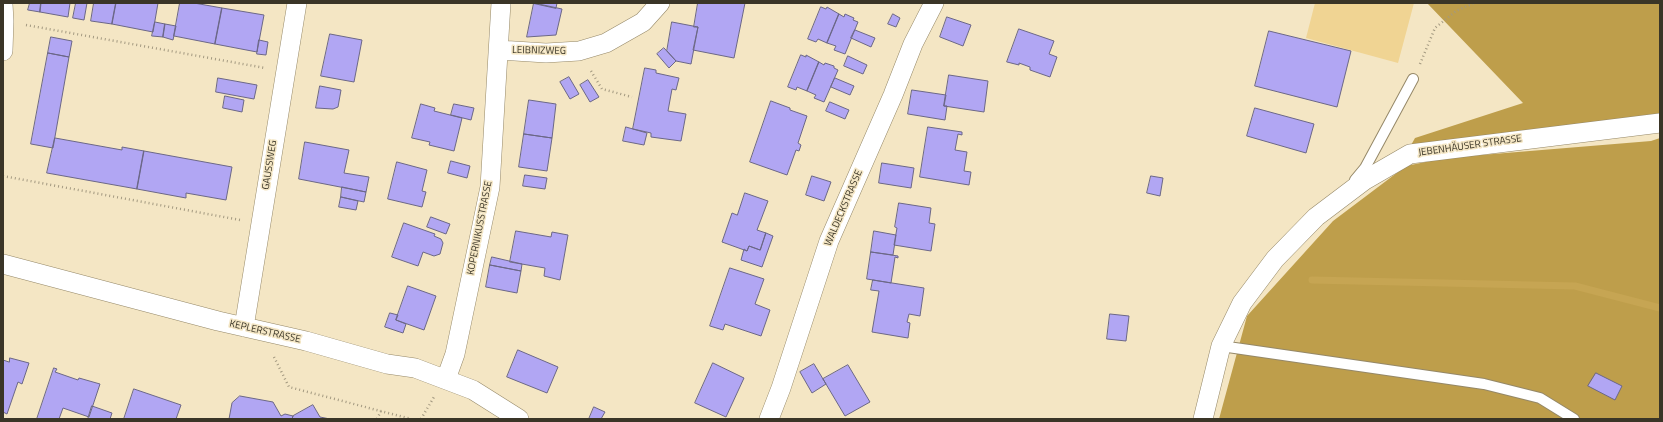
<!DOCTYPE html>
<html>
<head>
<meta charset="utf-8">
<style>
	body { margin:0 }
	#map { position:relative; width:1663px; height:422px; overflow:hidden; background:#f4e6c4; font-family:"Titillium Web",sans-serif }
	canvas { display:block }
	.frame { position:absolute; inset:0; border:4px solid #3a3527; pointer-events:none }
</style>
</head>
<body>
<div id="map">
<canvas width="1663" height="422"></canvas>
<div class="frame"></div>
</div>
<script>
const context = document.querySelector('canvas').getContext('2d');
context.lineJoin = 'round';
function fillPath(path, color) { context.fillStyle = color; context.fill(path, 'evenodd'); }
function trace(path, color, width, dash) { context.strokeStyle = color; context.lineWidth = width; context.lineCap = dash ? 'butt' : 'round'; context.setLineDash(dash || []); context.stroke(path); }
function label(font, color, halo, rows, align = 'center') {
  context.font = font + ' "Titillium Web",sans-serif'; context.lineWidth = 3; context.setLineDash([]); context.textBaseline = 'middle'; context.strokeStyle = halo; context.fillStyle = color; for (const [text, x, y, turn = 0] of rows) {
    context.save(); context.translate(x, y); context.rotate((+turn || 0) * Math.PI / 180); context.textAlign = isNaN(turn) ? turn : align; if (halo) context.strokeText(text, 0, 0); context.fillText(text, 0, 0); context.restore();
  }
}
fillPath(new Path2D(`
	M1315,3h99l-16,60 -92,-25z`), '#f0d493');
fillPath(new Path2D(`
	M1427,3h233v110l-4,2 -246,32 5,-9 108,-35z
	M1660,138v281h-441l28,-103 86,-95 73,-55 39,-8 206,-17z`), '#be9e4b');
trace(new Path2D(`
	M1312,280l263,6 85,22`), '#c6a553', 7);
const building = new Path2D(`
	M30,3h11l-1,9 -12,-2z
	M41,3h29l-2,14 -28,-5z
	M76,3h11l-3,17 -11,-2z
	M94,3h22l-4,21 -21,-3z
	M116,3h42l-5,29 -41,-8z
	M180,3h14l28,5 -7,36 -41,-8z
	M532,3h25l-1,5z
	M534,3l28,6 -6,26 -29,2z
	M698,3h47l-11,55 -41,-8 5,-23h-4z
	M821,7l5,2 1,-2 12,7 -12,29 -9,-4 -2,3 -8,-3z
	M222,8l42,7 -7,37 -42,-8z
	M839,14l5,3 1,-3 9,4 -1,2 5,2 -13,32 -11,-4 2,-4 -9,-3z
	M893,14l7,4 -4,9 -8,-3z
	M947,17l24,8 -8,21 -23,-9z
	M155,22l10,2 -2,13 -11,-1z
	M672,22l26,5 -7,37 -15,-3 -9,-10z
	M165,24l11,2 -3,14 -10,-3z
	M1019,29l35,12 -5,13 8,3 -7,20 -20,-7v-3l-11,-4v2l-12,-3z
	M855,30l20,8 -4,9 -20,-9z
	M1269,31l82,20 -14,56 -82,-21z
	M330,34l32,6 -8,42 -33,-6z
	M51,37l21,4 -3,16 -21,-4z
	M259,40l9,2 -2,13 -9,-1z
	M664,48l12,13 -7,7 -12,-14z
	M48,53l21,4 -16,91 -22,-4z
	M801,55l5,2v-2l13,7 -12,29 -10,-4 -1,3 -8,-3z
	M848,56l19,9 -4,9 -19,-8z
	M819,62l5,3 1,-2 9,3v2l4,2 -14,32 -10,-4 2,-3 -9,-4z
	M645,68l11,2v3l23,5 -3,12 -4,-1 -4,22 18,3 -5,27 -30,-4v-4l-18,-4z
	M949,75l39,6 -4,31 -40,-6z
	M569,77l10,17 -9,5 -10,-17z
	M218,78l39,7 -3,14 -38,-7z
	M835,78l19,8 -4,9 -19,-8z
	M588,80l11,17 -9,5 -10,-17z
	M320,86l21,4 -3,17 -5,2 -17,-1z
	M912,90l34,5 -2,11h3l-2,14 -37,-6z
	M225,96l19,4 -2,12 -19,-4z
	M529,100l27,4 -4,34 -28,-4z
	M771,101l19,7v2l17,6 -9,27 3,2 -2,6 -3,-1 -9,25 -37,-13z
	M830,102l19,8 -4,9 -19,-8z
	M421,104l14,4 -1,3 28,7 -8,33 -25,-6 1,-3 -18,-4z
	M454,104l20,4 -3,12 -20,-5z
	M1255,108l59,16 -8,29 -59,-17z
	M626,127l21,6 -3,12 -21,-4z
	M928,127l34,5v3l-4,-1 -3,16 12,2 -3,19 7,1 -2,13 -49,-8z
	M524,134l28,4 -5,33 -28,-4z
	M55,138l67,12v-3l22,4 -7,38 -90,-16z
	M305,142l44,8 -5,23 25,4 -3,15 -67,-13z
	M144,151l88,16 -6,33 -40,-7v5l-49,-9z
	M451,161l19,5 -3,12 -19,-5z
	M397,162l30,8 -5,21 4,1 -4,15 -34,-8z
	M882,163l32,5 -3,20 -32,-5z
	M525,175l22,3 -2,11 -22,-3z
	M812,176l19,6 -7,19 -18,-6z
	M1151,176l12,2 -3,18 -13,-3z
	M342,187l24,5 -2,10 -23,-5z
	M745,193l23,8 -11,29 9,3 -6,17 -11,-4 -2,5 -25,-9 10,-29 5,2z
	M341,197l17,4 -2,9 -17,-3z
	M899,203l32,5 -2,15 6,1 -4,27 -37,-6 3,-17 -2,-1z
	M431,217l19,7 -4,10 -19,-7z
	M404,223l31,11 -1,2 7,3 2,4 -3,11 -6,2 -11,-4 -5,14 -26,-9z
	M516,231l35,6 1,-5 16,3 -8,45 -16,-4 1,-8 -35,-6z
	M874,231l22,4 -3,20 -22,-3z
	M766,233l7,3 -11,31 -21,-7 3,-11 3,2 2,-5 11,4z
	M871,252l27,4v2l-3,-1 -4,26 -24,-4z
	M492,257l30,7 -1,7 -31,-6z
	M490,265l31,6 -4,22 -31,-6z
	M730,268l34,11 -9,25 15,6 -9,26 -36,-12 -2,6 -13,-4z
	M873,280l51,8 -4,28 -11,-2 -2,8 3,1 -2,15 -36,-6 7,-41 -8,-1z
	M408,286l28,10 -12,34 -28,-10z
	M390,313l8,2 -2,5 10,4 -3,9 -18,-6z
	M1110,314l19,2 -3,25 -19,-2z
	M518,350l40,17 -11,26 -40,-16z
	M10,358l19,5 -7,21 -4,-2 -11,32 -4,-2v-52l6,2z
	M713,363l31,15 -18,39 -31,-14z
	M814,364l12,20 -14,9 -12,-21z
	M848,365l22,37 -25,14 -22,-37z
	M54,368l3,1 -2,3 23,8 1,-2 21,6 -11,33 -26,-9 -4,11h-22z
	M1596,373l26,13 -7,14 -27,-14z
	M134,389l47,16 -5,14h-52z
	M240,396l33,6 8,14 4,-2 8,2 -1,3h-63l3,-16z
	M313,405l7,12 10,2h-38l1,-3z
	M92,406l20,7 -2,6h-22z
	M594,407l11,5 -4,7h-12z`);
fillPath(building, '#b1a6f3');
trace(building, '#6b6786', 1);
const lane = new Path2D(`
	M1355,180l10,-12 48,-89
	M1221,346l263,38 56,14 34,21`);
const street = new Path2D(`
	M3,4l1,17 -1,30
	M499,50l47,3 33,-2 27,-8 37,-21 17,-19
	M3,264l215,57 88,20 81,23 28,4 58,22 46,29
	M244,327l53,-324
	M446,379l9,-25 35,-167 11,-184
	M769,419l12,-31 48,-147 64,-146 20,-51 21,-41
	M1203,419l18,-73 21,-43 33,-44 41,-42 49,-37 45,-26 250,-31`);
trace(lane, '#958868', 12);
trace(street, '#958868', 20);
trace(new Path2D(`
	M26,25l239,43
	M1420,64l15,-36 21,-17 18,-8
	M591,71l11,18 30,8
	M3,176l237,44
	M274,357l15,30 122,32
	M377,419l4,-8
	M421,419l13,-22`), '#a39980', 2.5, [1, 3]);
trace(lane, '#fff', 10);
trace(street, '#fff', 19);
label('10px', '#3a3527', '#f4e6c4', [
	["LEIBNIZWEG",539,51,1],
	["JEBENHÄUSER STRASSE",1470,146,-8],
	["GAUSSWEG",270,165,-81],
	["WALDECKSTRASSE",844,208,-67],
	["KOPERNIKUSSTRASSE",480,228,-79],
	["KEPLERSTRASSE",265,332,13]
]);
</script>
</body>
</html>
